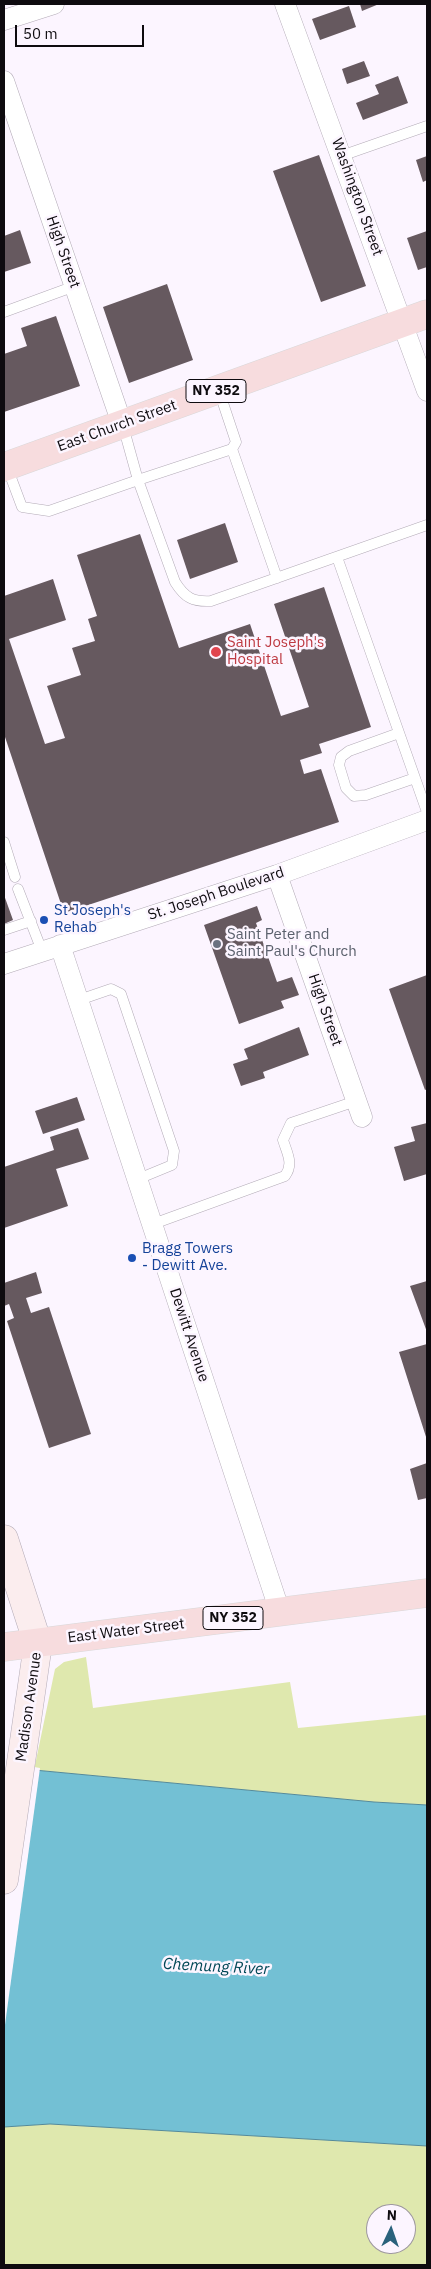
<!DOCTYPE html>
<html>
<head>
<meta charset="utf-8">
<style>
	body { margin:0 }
	#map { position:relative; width:431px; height:2269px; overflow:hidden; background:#fcf5ff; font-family:"IBM Plex Sans",sans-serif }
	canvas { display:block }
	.frame { position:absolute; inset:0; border:5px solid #0e0b0f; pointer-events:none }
	.north { position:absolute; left:366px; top:2204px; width:50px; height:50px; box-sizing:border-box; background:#fcf5ff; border:1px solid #9d979f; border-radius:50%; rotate:3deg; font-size:14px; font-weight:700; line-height:20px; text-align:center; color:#0e0b0f }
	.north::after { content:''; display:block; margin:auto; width:18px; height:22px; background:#2a627c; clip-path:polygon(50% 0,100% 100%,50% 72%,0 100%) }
	.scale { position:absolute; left:15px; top:25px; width:129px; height:22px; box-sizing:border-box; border:2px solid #0e0b0f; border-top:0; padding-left:6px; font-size:15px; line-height:18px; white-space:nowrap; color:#0e0b0f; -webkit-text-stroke:4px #fcf5ff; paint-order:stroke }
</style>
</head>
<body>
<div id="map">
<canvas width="431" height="2269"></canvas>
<div class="frame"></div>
<div class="north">N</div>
<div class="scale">50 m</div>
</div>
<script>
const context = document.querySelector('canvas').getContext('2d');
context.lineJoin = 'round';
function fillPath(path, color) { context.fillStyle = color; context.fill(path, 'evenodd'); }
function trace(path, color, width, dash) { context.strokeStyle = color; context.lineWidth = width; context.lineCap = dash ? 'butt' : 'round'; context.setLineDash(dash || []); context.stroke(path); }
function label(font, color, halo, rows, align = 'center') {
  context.font = font + ' "IBM Plex Sans",sans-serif'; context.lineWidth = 5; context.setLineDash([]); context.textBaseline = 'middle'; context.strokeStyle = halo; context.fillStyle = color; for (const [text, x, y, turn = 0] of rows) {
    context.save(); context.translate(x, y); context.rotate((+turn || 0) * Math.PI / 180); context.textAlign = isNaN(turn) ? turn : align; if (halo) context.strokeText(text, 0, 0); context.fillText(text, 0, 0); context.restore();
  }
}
fillPath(new Path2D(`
	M86,1657l7,51 197,-26 8,46 129,-13v90l-53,-3 -340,-32 21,-101 9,-7z
	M50,2124l377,22v119h-423v-138zM376,2214h30v30h-30z`), '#dfe8ae');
const water = new Path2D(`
	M34,1770l340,32 53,3v341l-377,-22 -46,3v-354z`);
fillPath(water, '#73c0d4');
trace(water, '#558a99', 1);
fillPath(new Path2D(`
	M34,1767l6,1 -36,264v-261z`), '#fcf5ff');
fillPath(new Path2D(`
	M360,4h19l-17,7z
	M349,6l7,21 -36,13 -8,-21z
	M364,61l6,15 -23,8 -5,-15z
	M398,76l10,27 -45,17 -7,-17 23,-9 -4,-9z
	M319,155l47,131 -45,16 -48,-131z
	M427,156v24l-4,2 -7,-22z
	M20,230l11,33 -27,9v-36z
	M427,231v36l-9,3 -11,-32z
	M167,284l26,76 -64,23 -26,-76z
	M56,316l24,70 -76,26v-58l23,-8 -6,-18z
	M225,523l13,39 -48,17 -13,-39z
	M140,534l39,114 71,-24 31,92 28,-9 -35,-103 50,-17 47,140 -52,17 3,9 -22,7 4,14 17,-5 18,53 -275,91 -60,-179v-138l49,-17 13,41 -57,19 36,105 20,-6 -18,-52 34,-11 -9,-27 23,-7 -7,-22 9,-3 -20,-61z
	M4,895l9,25 -9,4z
	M257,906l5,14 -6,3 21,59 15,-5 7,18 -18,6 3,7 -45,16 -35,-99z
	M427,975v114l-2,1 -36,-101z
	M299,1027l10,28 -46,17 2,6 -24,8 -8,-22 15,-5 -4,-10z
	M77,1097l8,23 -42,14 -8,-23z
	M427,1123v51l-23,7 -10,-34 21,-6 -4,-14z
	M78,1128l11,31 -33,10 12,37 -64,22v-61l50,-17 -4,-13z
	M36,1272l6,21 -16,5 5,15 18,-6 42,127 -42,14 -42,-127 7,-3 -5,-14 -5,2v-23z
	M427,1281v51l-17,-46z
	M427,1344v96l-28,-88z
	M427,1463v35l-9,2 -8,-31z`), '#66595f');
const lane = new Path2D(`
	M341,156l86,-30
	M4,312l71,-26
	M219,391l17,51 -4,7 -94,31 37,102c10,16 18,20 36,19l216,-76
	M232,449l45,129
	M7,467l15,40 27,4 89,-31 -15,-54
	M337,557l90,255
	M399,733l-50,18 -8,6 -2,8 7,23 8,8 12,-1 49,-17
	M4,842l11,35
	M18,889l24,62
	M4,930l27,-9
	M79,1000l32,-11 10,5 53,157 -2,14 -34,14
	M153,1224l132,-48c9,-12 2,-23 -2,-36l8,-17 65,-22`);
const street = new Path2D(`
	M285,4l142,387
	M4,20l50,-16
	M4,81l118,343
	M277,875l85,242
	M60,945l220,667
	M4,964l273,-89 150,-55`);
const secondary = new Path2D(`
	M4,1539l34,105 -34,236`);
const primary = new Path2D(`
	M4,467l423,-153
	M4,1647l423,-54`);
trace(lane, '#b3abb7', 11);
trace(street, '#b3abb7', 21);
trace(secondary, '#b3abb7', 29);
trace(primary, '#d8d8d9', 29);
trace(lane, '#fff', 10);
trace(street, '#fff', 20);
trace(secondary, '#fbedee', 28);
trace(primary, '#f7dcde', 28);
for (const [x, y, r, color] of [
	[216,652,6,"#e0444e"],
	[44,920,5,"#1a4fb4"],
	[217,944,5,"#6b7280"],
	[132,1258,5,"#1a4fb4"]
]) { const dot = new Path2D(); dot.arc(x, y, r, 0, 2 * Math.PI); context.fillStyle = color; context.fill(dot); trace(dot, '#fcf5ff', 2); }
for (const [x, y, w] of [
	[216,391,60],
	[233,1618,60]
]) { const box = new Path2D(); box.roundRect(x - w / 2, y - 11.5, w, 23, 4); context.fillStyle = '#fcf5ff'; context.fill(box); trace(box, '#0e0b0f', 1); }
label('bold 14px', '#0e0b0f', null, [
	["NY 352",216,391],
	["NY 352",233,1618]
]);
label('15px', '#0e0b0f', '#fcf5ff', [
	["Washington Street",357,197,70],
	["High Street",63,252,71],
	["East Church Street",117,426,-20],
	["St. Joseph Boulevard",216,894,-18],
	["High Street",325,1010,71],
	["Dewitt Avenue",189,1335,72],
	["East Water Street",126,1631,-7],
	["Madison Avenue",29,1707,-82]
]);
label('15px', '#be3a42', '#fcf5ff', [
	["Saint Joseph's",227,643],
	["Hospital",227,660]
], 'left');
label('15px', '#164399', '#fcf5ff', [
	["St Joseph's",54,911],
	["Rehab",54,928],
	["Bragg Towers",142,1249],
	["- Dewitt Ave.",142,1266]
], 'left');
label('15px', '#5b616d', '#fcf5ff', [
	["Saint Peter and",227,935],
	["Saint Paul's Church",227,952]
], 'left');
label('italic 16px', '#004756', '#fcf5ff', [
	["Chemung River",216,1967,3]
]);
</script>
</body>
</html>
